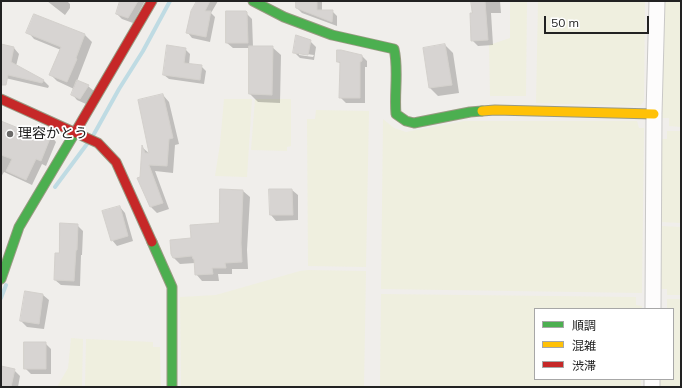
<!DOCTYPE html>
<html>
<head>
<meta charset="utf-8">
<style>
	body { margin:0 }
	#map { position:relative; width:682px; height:388px; overflow:hidden; background:#f0eeeb; font-family:Mulish,"Noto Sans JP",sans-serif }
	canvas { display:block }
	.frame { position:absolute; inset:0; border:2px solid #222; pointer-events:none }
	.legend { position:absolute; left:534px; top:308px; width:140px; height:72px; box-sizing:border-box; background:#fff; border:1px solid #a7a7a7; margin:0; padding:5px 7px; list-style:none; font-size:12px; color:#222 }
	.legend li { display:flex; align-items:center; gap:8px; height:20px }
	.legend b { width:20px; border:1px solid #a7a7a7 }
	.scale { position:absolute; left:544px; top:16px; width:105px; height:18px; box-sizing:border-box; border:2px solid #222; border-top:0; padding-left:5px; font-size:12px; line-height:14px; white-space:nowrap; color:#222; -webkit-text-stroke:3px #fff; paint-order:stroke }
</style>
</head>
<body>
<div id="map">
<canvas width="682" height="388"></canvas>
<div class="frame"></div>
<ul class="legend">
<li><b style="height:5px;background:#4caf50"></b>順調</li>
<li><b style="height:5px;background:#ffc107"></b>混雑</li>
<li><b style="height:5px;background:#c62828"></b>渋滞</li>
</ul>
<div class="scale">50 m</div>
</div>
<script>
const context = document.querySelector('canvas').getContext('2d');
context.lineJoin = 'round';
function fillPath(path, color) { context.fillStyle = color; context.fill(path, 'evenodd'); }
function trace(path, color, width, dash) { context.strokeStyle = color; context.lineWidth = width; context.lineCap = dash ? 'butt' : 'round'; context.setLineDash(dash || []); context.stroke(path); }
function label(font, color, halo, rows, align = 'center') {
  context.font = font + ' Mulish,"Noto Sans JP",sans-serif'; context.lineWidth = 3.5; context.setLineDash([]); context.textBaseline = 'middle'; context.strokeStyle = halo; context.fillStyle = color; for (const [text, x, y, turn = 0] of rows) {
    context.save(); context.translate(x, y); context.rotate((+turn || 0) * Math.PI / 180); context.textAlign = isNaN(turn) ? turn : align; if (halo) context.strokeText(text, 0, 0); context.fillText(text, 0, 0); context.restore();
  }
}
fillPath(new Path2D(`
	M510,1h17l-1,95h-36l-1,-51 21,-7z
	M538,1h107l-1,100 -4,5 -104,-3z
	M664,1h17v126l-12,-1v-8h-7z
	M224,99h28l-5,78 -32,-1 5,-32z
	M255,99h36v47l-4,1v4l-36,-1z
	M316,110l53,1 -3,156 -58,-1 -1,-147h8z
	M383,119l11,9 12,4 58,-11h173l2,7h5l-2,165 -261,-4z
	M667,131h14v92l-20,-1 1,-83h5z
	M661,226l20,1v68h-14v-6h-7z
	M308,270l58,1 -2,116h-183l-1,-90 36,-2 84,-24z
	M381,294l255,3v8l6,1v3h-107v70h106v8h-261z
	M667,299h14v88h-23v-8h15v-70h-6z
	M71,338l12,1 -1,48h-25l11,-19z
	M86,339l67,3v5h7l1,40h-76z`), '#efefdf');
fillPath(new Path2D(`
	M47,1h20l3,3v4l-5,7z
	M121,1h24l-12,22 -11,-4 -5,-5z
	M198,1h20l-7,12 4,4 -5,25 -18,-4 -4,-5z
	M297,1h25v10h10l5,5v10l-35,-13 -5,-5z
	M472,1h28l1,12h-10l2,32 -15,1 -6,-6 1,-26z
	M245,12l7,7 1,28h19l9,8 -1,48 -22,-1 -8,-8v-46h-17l-6,-5z
	M34,15l51,20 7,7 -15,39 11,5 6,5 -8,13 -9,-4 -5,-6 2,-5 -17,-8 -7,-7 11,-24 -27,-11 -6,-7z
	M310,41l6,6 -2,13 -14,-2 -6,-6zM299,53l15,2 -1,2 -14,-2z
	M1,45l13,3 5,6 -3,12 27,14 6,6 -1,2 -47,-11z
	M445,45l8,8 6,40 -21,3 -8,-8 -6,-39z
	M185,49l5,5 -1,11 12,1 5,5 -2,13 -35,-5 -5,-4z
	M362,56l5,5v6h-2v36h-19l-6,-6 1,-33 -3,-2z
	M163,95l6,7 10,42 -4,1 -2,28 -18,-2 14,38 -12,4 -6,-6 -10,-29 2,-30 8,7z
	M1,122l27,11 3,-6 20,9 5,6 -10,24 -4,-2 -10,21 -28,-13 -3,5z
	M221,190l22,1 7,6 -3,53 1,19h-16v5h-14l1,7h-17l-6,-7 -1,-11 -15,1 -7,-7 19,-18 28,-15z
	M292,190l6,5v25l-22,1 -5,-6z
	M120,207l5,6 8,28 -16,5 -5,-6z
	M77,225l6,6 -1,24h-1l-1,31 -19,-1 -6,-5 5,-26z
	M26,292l17,3 6,5 -5,29 -17,-2 -6,-6z
	M45,343l6,6v25h-20l-6,-6z
	M1,367l13,3 6,6 -2,11h-17z`), '#0003');
trace(new Path2D(`
	M94,134l25,-45 24,-38 27,-50
	M55,187l32,-43
	M1,298l5,-13`), '#bfdbe3', 4);
const building = new Path2D(`
	M120,1h18l-10,17 -12,-4z
	M197,1h13l-5,10h6l-5,26 -20,-4 5,-22z
	M296,1h21v9h16l-1,12 -36,-14z
	M471,1h14l3,39 -17,1 -1,-28h2z
	M226,11h20l1,1 1,31h-22z
	M34,14l51,20 -9,24 1,1 -10,23 -18,-7 12,-28 -35,-14z
	M296,35l15,5 -3,15 -15,-2z
	M1,44l13,3 -3,15 33,18 -2,3 -34,-8 -2,10h-5z
	M445,44l7,41 -23,3 -6,-40z
	M167,45l19,3 -2,15 18,2 -2,15 -37,-5z
	M249,46h24l-1,49 -23,-1z
	M337,50h4l21,5v6l-2,1v36h-21l1,-36h-3z
	M77,80l12,5 -9,14 -9,-4z
	M163,94l10,44 -4,1 -2,27 -18,-1 14,38 -13,4 -13,-29 3,-1 2,-32 3,8h4l-11,-53z
	M1,121l27,11 2,-6 21,10 -10,25 -5,-2 -10,21 -20,-9 6,-12 -11,-4z
	M220,189l23,1 -2,53 1,19 -17,1 1,5h-14l1,6 -18,1 -1,-16h-1l-1,-3 -19,2 -2,-4 -1,-14 21,-2 -1,-13 29,-2z
	M269,189h23l1,26h-23z
	M120,206l8,30 -17,5 -9,-30z
	M60,223l18,1 -1,26h-1l-2,31 -20,-1 1,-27h4z
	M25,291l18,3 -4,30 -19,-3z
	M24,342h22v27h-22z
	M1,366l14,3 -4,18h-10z`);
fillPath(building, '#d7d4d2');
trace(building, '#d3d0cc', 1);
const street = new Path2D(`
	M653,309l1,-195 3,-113
	M652,387v-8`);
const fast = new Path2D(`
	M253,1l31,16 48,18 62,14c5,20 0,44 2,65l10,7 8,2 56,-11 12,-1
	M152,242l20,45v100
	M1,279l18,-52 57,-96`);
const slow = new Path2D(`
	M482,111l13,-1 159,4`);
const jam = new Path2D(`
	M1,99l97,44 18,19 36,80
	M76,131l76,-130`);
trace(street, '#c9c8c7', 17);
trace(fast, '#999a82', 11);
trace(slow, '#999a82', 11);
trace(jam, '#999a82', 11);
trace(street, '#fdfcfc', 15);
trace(fast, '#4caf50', 9);
trace(slow, '#ffc107', 9);
trace(jam, '#c62828', 9);
for (const [x, y, r, color] of [
	[10,134,4,"#6a6968"]
]) { const dot = new Path2D(); dot.arc(x, y, r, 0, 2 * Math.PI); context.fillStyle = color; context.fill(dot); trace(dot, '#fff', 1.5); }
label('14px', '#222', '#fff', [
	["理容かとう",18,134]
], 'left');
</script>
</body>
</html>
